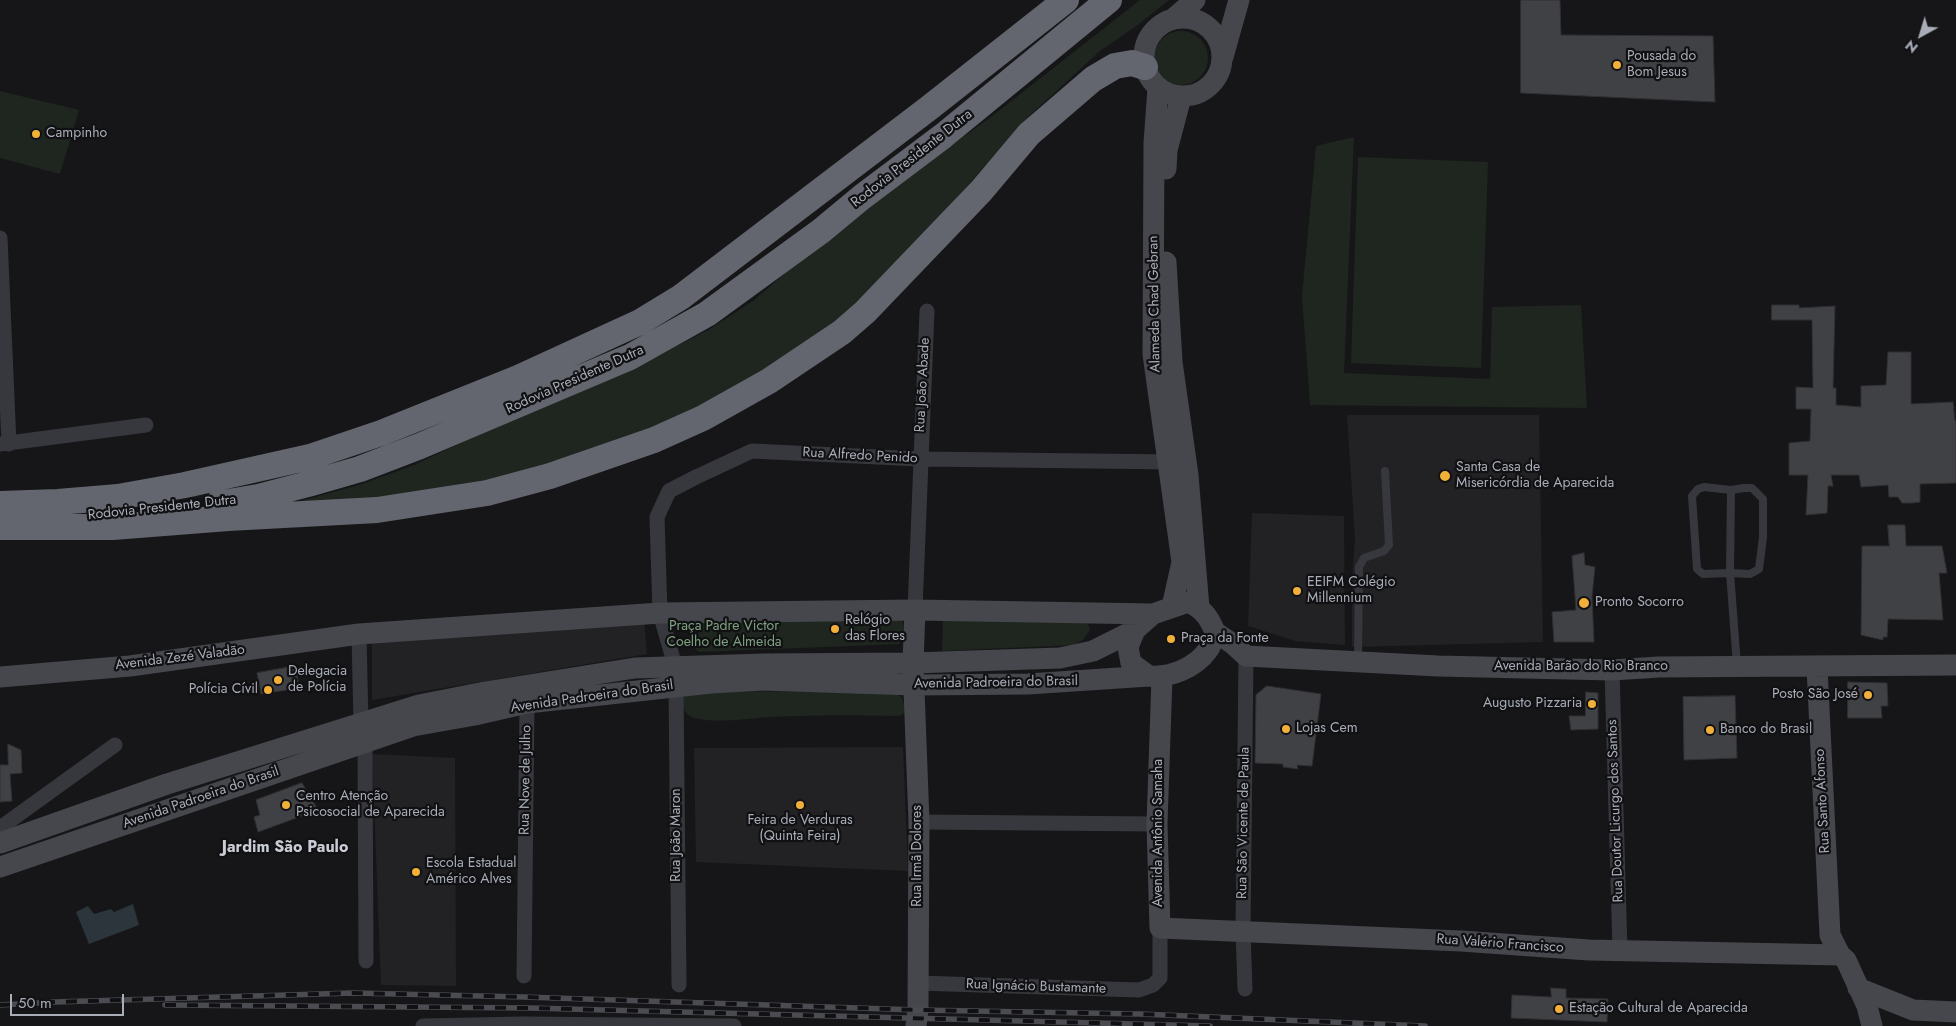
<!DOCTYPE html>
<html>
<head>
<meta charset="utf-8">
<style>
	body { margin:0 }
	#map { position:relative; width:1956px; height:1026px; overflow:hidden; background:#161618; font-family:Jost,sans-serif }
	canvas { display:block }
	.north { position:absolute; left:1896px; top:10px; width:50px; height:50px; -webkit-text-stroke:4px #111113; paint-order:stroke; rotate:219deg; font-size:14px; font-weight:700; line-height:20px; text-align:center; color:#a8adb8 }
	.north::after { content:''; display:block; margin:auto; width:18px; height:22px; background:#a8adb8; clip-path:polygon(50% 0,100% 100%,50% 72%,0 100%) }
	.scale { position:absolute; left:10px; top:994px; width:114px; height:22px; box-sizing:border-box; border:2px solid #a8adb8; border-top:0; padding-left:6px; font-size:15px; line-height:18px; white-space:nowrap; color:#a8adb8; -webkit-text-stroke:4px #111113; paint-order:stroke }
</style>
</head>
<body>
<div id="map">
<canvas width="1956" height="1026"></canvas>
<div class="north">N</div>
<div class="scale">50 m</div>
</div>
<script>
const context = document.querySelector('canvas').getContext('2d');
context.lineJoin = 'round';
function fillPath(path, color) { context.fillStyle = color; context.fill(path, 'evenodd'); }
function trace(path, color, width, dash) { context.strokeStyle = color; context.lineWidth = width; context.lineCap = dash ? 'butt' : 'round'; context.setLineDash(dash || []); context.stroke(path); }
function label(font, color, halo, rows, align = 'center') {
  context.font = font + ' Jost,sans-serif'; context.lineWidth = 4.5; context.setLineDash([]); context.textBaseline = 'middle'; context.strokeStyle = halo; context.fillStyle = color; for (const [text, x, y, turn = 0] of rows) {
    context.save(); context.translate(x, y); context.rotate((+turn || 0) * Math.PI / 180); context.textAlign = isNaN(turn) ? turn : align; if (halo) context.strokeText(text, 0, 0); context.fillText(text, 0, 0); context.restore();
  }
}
fillPath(new Path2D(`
	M1347,415h192l4,227 -191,5v-66l3,-43z
	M1252,513l92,3 1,129 -50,-4 -47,-15z
	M644,619l3,35 -275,46v-57z
	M903,747l5,124 -212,-9 -2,-114z
	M372,754l83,4 1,228 -75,-1z`), '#222225');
fillPath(new Path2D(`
	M1140,0h29l-30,24 -39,27 -73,67 -159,181 -166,112 -160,57 -101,23 -173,19 94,-26 52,-19 117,-55 99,-40 80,-41 43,-28 94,-81 144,-103z
	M1154 58a27 27 0 1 1 54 0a27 27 0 1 1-54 0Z
	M0,91l79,19 -19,64 -60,-16z
	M1354,137l-10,236 146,6 2,-72 89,-2 6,103 -277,-3 -8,-109 14,-150z
	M1358,157l130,5 -7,206 -130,-5z
	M894,616l9,6 1,15 -5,7 -200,8 -9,-8 -2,-14 5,-9z
	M943,618l144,3 3,9 -7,10 -10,5 -131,6z
	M703,691l192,1 7,6 4,14 -7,4c-42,-1 -85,-1 -127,1 -21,1 -58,7 -77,1 -12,-3 -14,-15 -11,-24z`), '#1e261f');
fillPath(new Path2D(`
	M133,904l6,21 -50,19 -13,-32 12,-6 6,8 17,-5 3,3z`), '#2c353c');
const building = new Path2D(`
	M1521,0h39l1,35 152,1 2,66 -194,-9z
	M1772,305h27v3l36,-2 -2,82h3v17l25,2v-21l25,-1 2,-33h23v52l42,-2 2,19h1v62l-36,1v18l-8,1h-10l-4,-6h-9l-1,-12 -27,2 -2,-12h-28l2,11h-5l-1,27 -21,2 2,-40h-19v-32l21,-2 1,-32h-15v-22l17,1 -1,-68h-40z
	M1888,525h17l1,21h36l5,27h-8l4,47 -55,-1 -1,18h-4v3l-22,-5 1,-89h27z
	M1584,553l1,12 10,2 -3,29 2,46h-40l-2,-30 24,-2 -4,-54z
	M296,666l3,22 -38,6 -4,-21z
	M1848,682l39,1 1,23h-7l1,12h-34z
	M1267,686l54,8 -9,72 -15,-1 1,4 -15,-2v-3l-28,-1 1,-68z
	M1586,692l12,1v36l-27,1 -2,-14h16z
	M1735,696l2,62 -53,2 -1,-63z
	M8,744l13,6 1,23 -12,1 2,27 -12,1v-37h8z
	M302,783l16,27 -60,22 -4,-15 6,-2 -4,-15z
	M1551,988l15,1v9l42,1 -1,23 -96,-4 1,-23 39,2z`);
fillPath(building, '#404145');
trace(building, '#303034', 1);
trace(new Path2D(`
	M1731,490l-1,83 20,1 9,-5 4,-32v-38l-11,-11h-8l-13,2 -27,-3 -6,2 -6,7 5,73 6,5 27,-1 7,92
	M1358,660l1,-93 5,-9 20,-7 5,-6 -4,-74`), '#37383d', 8);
trace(new Path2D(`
	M0,238l9,206
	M0,444l146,-19
	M915,610l12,-299
	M359,634l2,90
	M675,666l-15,-53 -3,-96 12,-26 27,-14 56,-26 168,8 257,3
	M1612,670l8,281
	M676,686l3,299
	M365,743l1,218
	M919,822l238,2
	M0,828l115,-83
	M524,976l3,-273
	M918,983l221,7 14,-5 7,-7v-50
	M1245,989l-2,-58 3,-275
	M423,1026l100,-2 211,2`), '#37383d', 15);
trace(new Path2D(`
	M1144 57a39 39 0 1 1 78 0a39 39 0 1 1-78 0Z
	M1173,19l22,-19
	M1223,57l16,-57
	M1158,88l-4,55 -1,211 29,208 -10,45
	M1166,169l1,-19 14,-53
	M1166,262l6,100 16,113 11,133
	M915,610l-2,53 6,159 -1,188 -2,16
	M1215,632l18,12 13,12 192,10 174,4 47,-3 297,-2
	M1817,667l13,268 10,20 6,5 21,46 5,20
	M0,677l130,-11 229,-32 301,-21 255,-3 238,4
	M1162,677l-5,147 3,104 301,13 128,9 251,5
	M0,843l167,-59 252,-79 66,-13 150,-24 129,-4 149,-1 147,-5 33,-7 42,-21
	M0,867l413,-141 62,-11 52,-12 184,-20 52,-3 151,5 114,-1 121,-8c21,2 46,-8 59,-26 4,-5 5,-13 7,-18 -6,-15 -12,-23 -27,-30l-35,12 -18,16 -7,17 3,16 18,13
	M1858,988l55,22 43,2`), '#45474d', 21);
trace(new Path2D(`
	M0,504l58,-2 60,-5 67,-12 125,-28 71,-24 137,-55 122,-56 41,-25 248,-189 137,-108
	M217,504l41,-7 50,-13 52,-15 60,-23 210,-89 77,-43 114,-83 41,-34 81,-61 166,-136
	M0,527h113l115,-9 149,-8 110,-17 63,-17 104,-36 49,-22 66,-37 73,-49 23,-20 116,-121 48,-57 64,-55 22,-13 17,-3 13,4`), '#63666e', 26);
const rail = new Path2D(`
	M0,1005l55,-3 298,-9 171,4 394,13 222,4 285,12
	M165,1005l365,3 680,18`);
trace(rail, '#4a4c52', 5.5);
trace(rail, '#111113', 4, [11]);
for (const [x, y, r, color] of [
	[1617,65,5,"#f2b134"],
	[36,134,5,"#f2b134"],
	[1445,476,6,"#f2b134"],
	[1297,591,5,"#f2b134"],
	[1584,603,6,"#f2b134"],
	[835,629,5,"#f2b134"],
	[1171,639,5,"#f2b134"],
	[278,680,5,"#f2b134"],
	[268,690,5,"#f2b134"],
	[1868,695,5,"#f2b134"],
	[1592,704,5,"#f2b134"],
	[1286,729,5,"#f2b134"],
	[1710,730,5,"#f2b134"],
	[286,805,5,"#f2b134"],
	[800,805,5,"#f2b134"],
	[416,872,5,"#f2b134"],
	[1559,1009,5,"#f2b134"]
]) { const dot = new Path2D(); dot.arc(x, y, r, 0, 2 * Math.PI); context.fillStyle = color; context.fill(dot); trace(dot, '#111113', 2); }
label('14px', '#a8adb8', '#111113', [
	["Pousada do",1627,57],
	["Bom Jesus",1627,73],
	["Campinho",46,134],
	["Santa Casa de",1456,468],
	["Misericórdia de Aparecida",1456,484],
	["EEIFM Colégio",1307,583],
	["Millennium",1307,599],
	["Pronto Socorro",1595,603],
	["Relógio",845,621],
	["das Flores",845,637],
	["Praça da Fonte",1181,639],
	["Delegacia",288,672],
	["de Polícia",288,688],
	["Polícia Cívil",258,690,"right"],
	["Posto São José",1858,695,"right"],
	["Augusto Pizzaria",1582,704,"right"],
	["Lojas Cem",1296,729],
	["Banco do Brasil",1720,730],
	["Centro Atenção",296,797],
	["Psicosocial de Aparecida",296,813],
	["Feira de Verduras",800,821,"center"],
	["(Quinta Feira)",800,837,"center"],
	["Escola Estadual",426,864],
	["Américo Alves",426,880],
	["Estação Cultural de Aparecida",1569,1009]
], 'left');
label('14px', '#a8adb8', '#111113', [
	["Rodovia Presidente Dutra",912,159,-38],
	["Alameda Chad Gebran",1155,304,-91],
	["Rodovia Presidente Dutra",575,380,-24],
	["Rua João Abade",923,385,-87],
	["Rua Alfredo Penido",860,456,3],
	["Rodovia Presidente Dutra",162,508,-6],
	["Avenida Zezé Valadão",180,658,-7],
	["Avenida Barão do Rio Branco",1581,667],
	["Avenida Padroeira do Brasil",996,683,-1],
	["Avenida Padroeira do Brasil",592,697,-8],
	["Rua Nove de Julho",526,780,-89],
	["Avenida Padroeira do Brasil",201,798,-19],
	["Rua Santo Afonso",1823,801,-93],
	["Rua Doutor Licurgo dos Santos",1616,811,-92],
	["Rua São Vicente de Paula",1244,823,-89],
	["Avenida Antônio Samaha",1159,833,-90],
	["Rua João Maron",677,835,-90],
	["Rua Irmã Dolores",918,856,-90],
	["Rua Valério Francisco",1500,944,4],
	["Rua Ignácio Bustamante",1036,987,2]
]);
label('14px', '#7fa381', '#111113', [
	["Praça Padre Victor",724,627],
	["Coelho de Almeida",724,643]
]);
label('bold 16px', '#c9ccd4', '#111113', [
	["Jardim São Paulo",285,848]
]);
</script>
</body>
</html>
